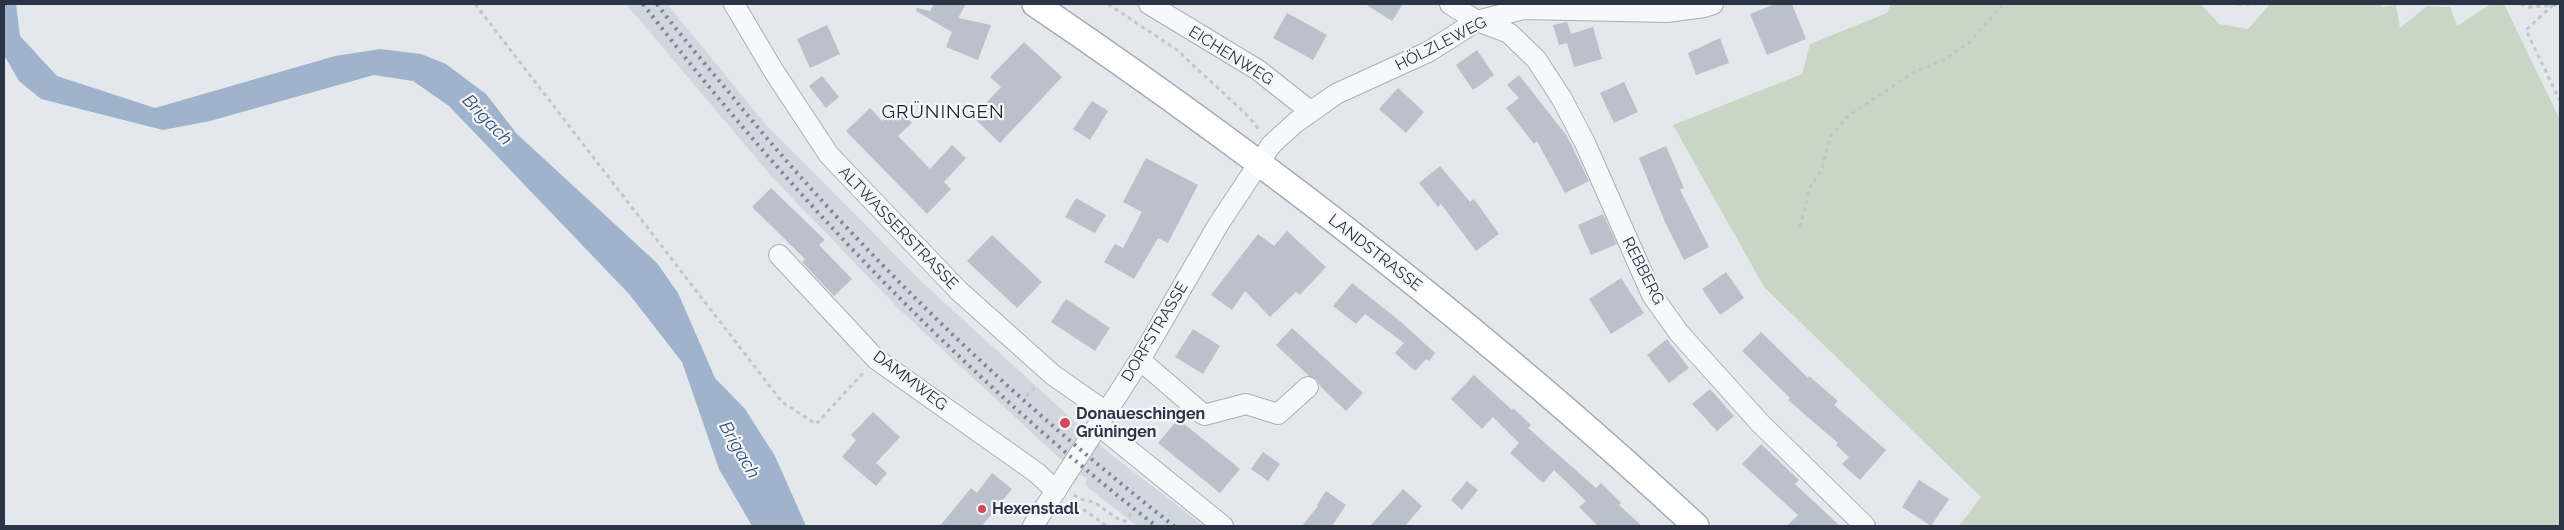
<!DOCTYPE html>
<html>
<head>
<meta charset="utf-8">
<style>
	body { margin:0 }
	#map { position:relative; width:2564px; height:530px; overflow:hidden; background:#e4e7ec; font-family:Raleway,sans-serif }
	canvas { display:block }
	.frame { position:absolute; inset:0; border:5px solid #2b3445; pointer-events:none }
</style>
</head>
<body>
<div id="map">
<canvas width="2564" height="530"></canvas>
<div class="frame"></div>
</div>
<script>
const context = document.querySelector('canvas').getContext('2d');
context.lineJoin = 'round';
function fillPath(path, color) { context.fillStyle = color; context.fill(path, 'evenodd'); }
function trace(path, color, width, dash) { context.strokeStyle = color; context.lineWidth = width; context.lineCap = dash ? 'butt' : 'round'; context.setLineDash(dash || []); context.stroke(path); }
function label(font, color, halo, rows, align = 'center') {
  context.font = font + ' Raleway,sans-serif'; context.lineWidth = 4.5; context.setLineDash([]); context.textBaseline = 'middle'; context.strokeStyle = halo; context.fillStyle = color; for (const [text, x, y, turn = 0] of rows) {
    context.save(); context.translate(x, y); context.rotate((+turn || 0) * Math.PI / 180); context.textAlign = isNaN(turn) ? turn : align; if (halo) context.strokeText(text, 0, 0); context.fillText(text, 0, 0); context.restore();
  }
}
fillPath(new Path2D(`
	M626,4h41l100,122 157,158 184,168 96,74h-67l-52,-41 2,-6 -29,-22 -158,-147 -127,-132z`), '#d2d6de');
fillPath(new Path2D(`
	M1891,4h310l18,20 29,5 22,-25h112l-1,3 15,-2 4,23 27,-22 23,1 7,19 34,-22h13l56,116v406h-601l22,-29 -217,-210 -91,-162 129,-51 8,-30 77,-31z`), '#c9d6c5');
fillPath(new Path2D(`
	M4,4h12l4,32 37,40 98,32 180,-52 45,-7 41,5 25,10 40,30 31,40 140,129 21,30 37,85 30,31 30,47 31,70h-54l-33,-57 -37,-107 -53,-68 -180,-188 -36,-25 -39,-6 -164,46 -47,9 -122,-31 -22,-18 -15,-26z`), '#9fb4cc');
fillPath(new Path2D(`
	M934,4h32l-8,14 33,7 -13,35 -32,-13 6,-15 -36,-21 1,-3 13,3z
	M1365,4h38l-11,17z
	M1775,4h17l14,35 -39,16 -17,-41z
	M1287,13l40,22 -14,25 -40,-22z
	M1567,22l4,12 22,-7 9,32 -28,8 -7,-24 -8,2 -6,-20z
	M827,25l13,29 -30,14 -13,-29z
	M1720,38l9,25 -33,12 -8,-22z
	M1024,42l38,35 -62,66 -27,-26 28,-30 -11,-10z
	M1477,50l17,25 -21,15 -17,-25z
	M1519,75l48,61 22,45 -24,12 -28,-52 -3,3 -28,-36 13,-10 -12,-13z
	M822,76l17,21 -13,11 -17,-22z
	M1624,82l14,30 -24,11 -14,-30z
	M1398,88l26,24 -18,21 -27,-24z
	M1092,101l16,10 -18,29 -17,-11z
	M897,107l15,16 -14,13 32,33 22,-24 14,13 -22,24 7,7 -24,25 -81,-83 24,-23 12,13z
	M1666,146l18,42 -4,2 29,57 -25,13 -19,-38 -26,-64z
	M1146,158l52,27 -30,58 -10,-5 -24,41 -30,-17 11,-18 8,4 19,-36 -19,-10z
	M1440,166l30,36 4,-3 25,35 -23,17 -35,-47 -3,3 -19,-24z
	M771,188l54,52 -6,5 33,34 -18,17 -32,-34 3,-3 -53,-52z
	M1076,198l30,17 -11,18 -30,-16z
	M1603,214l14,30 -26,11 -13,-30z
	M1287,231l39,36 -26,28 -4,-3 -26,25 -25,-26 -13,19 -21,-15 47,-61 16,12z
	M992,235l50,47 -25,26 -50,-47z
	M1726,272l18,26 -24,17 -18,-26z
	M1621,278l23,35 -33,21 -22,-35z
	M1352,283l49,39 34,31 -6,8 -3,-2 -11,12 -20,-18 9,-10 -39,-29 -9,10 -23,-18z
	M1066,299l44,29 -15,23 -44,-29z
	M1292,328l71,65 -17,18 -25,-24 -5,-8 -7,-3 -33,-31z
	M1193,329l27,17 -17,28 -28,-17z
	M1761,332l47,46 1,-2 29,25 -4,4 52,45 -26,30 -18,-16 7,-7 -13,-12 2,-2 -50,-43 2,-2 -48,-47z
	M1667,339l22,29 -20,15 -22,-28z
	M1474,375l38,35 1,-2 18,17 -3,3 68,60 5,-5 20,20 -2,2 23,21h-44l-19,-19 7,-6 -32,-31 -11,13 -33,-30 9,-10 -26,-26 -11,12 -31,-30z
	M1710,389l24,27 -17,15 -25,-27z
	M873,412l27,25 -24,26 11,10 -11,13 -34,-29 14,-17 -5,-5z
	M1178,419l62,50 -20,24 -62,-50z
	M1761,444l38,36 -4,4 45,42h-53l11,-11 -56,-51z
	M1263,452l17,12 -12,17 -17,-12z
	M992,473l20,16 -30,37h-42l31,-38 6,5z
	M1919,480l30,19 -18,27 -29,-19z
	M1467,481l11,9 -16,20 -11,-10z
	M1403,489l19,17 -17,20h-35z
	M1326,491l20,14 -14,21h-30l16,-20 -1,-1z`), '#bbc0ca');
const minor = new Path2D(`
	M734,4l39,66 56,85 130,136 94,84 53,37
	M1149,4l109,66 52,41
	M1450,4l27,17 32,12 27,26 26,40 23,44 67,152 27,38 81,90 105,103
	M779,255l97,104 161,114 19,18
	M1140,360l64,55 42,-11 32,10 30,-27
	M1098,425l125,101
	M1033,526l107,-166 78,-135 53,-80 24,-22 41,-29 92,-42 49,-31 46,-12 144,3 37,-5 9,-3`);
const major = new Path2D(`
	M1035,4c233,158 455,331 661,522`);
trace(minor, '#a9aeb7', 22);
trace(major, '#a3abb8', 28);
trace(new Path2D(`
	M475,4l307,398 34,22 48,-52
	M1108,4l69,46 72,67 11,14
	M2238,4h17
	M2521,4l8,3 31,-2
	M2553,5l-27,25 34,71
	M1800,227l10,-40 11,-16 9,-34 17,-20 64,-43 34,-15 25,-17 33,-38
	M1026,396l8,-8h5
	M1074,495l9,5 11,2 27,19h4l7,-8
	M1070,500l37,26`), '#c2c5cb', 3, [4, 4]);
trace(minor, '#f7f8fa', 20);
trace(major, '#fff', 25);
trace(new Path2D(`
	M643,4c149,193 320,372 513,522
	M657,4c23,31 49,61 74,91 130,160 281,304 443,431`), '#7d8696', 4, [2.5, 5]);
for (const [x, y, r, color] of [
	[1065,423,6,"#d1495b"],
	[982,509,5,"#d1495b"]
]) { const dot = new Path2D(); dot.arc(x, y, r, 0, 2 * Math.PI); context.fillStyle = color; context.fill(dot); trace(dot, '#f4f6f9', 2); }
label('16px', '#2b3445', '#f4f6f9', [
	["HÖLZLEWEG",1441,44,-27],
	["EICHENWEG",1231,56,32],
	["ALTWASSERSTRASSE",898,228,46],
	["LANDSTRASSE",1375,253,38],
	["REBBERG",1643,271,63],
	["DORFSTRASSE",1155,332,-59],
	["DAMMWEG",910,381,37]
]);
label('bold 16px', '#2b3445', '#f4f6f9', [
	["Donaueschingen",1076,414],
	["Grüningen",1076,432],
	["Hexenstadl",992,509]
], 'left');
label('italic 18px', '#34527a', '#f4f6f9', [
	["Brigach",487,120,46],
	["Brigach",739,450,60]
]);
context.letterSpacing = '1px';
label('19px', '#1d2536', '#f4f6f9', [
	["GRÜNINGEN",943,112]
]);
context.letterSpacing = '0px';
</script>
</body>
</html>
